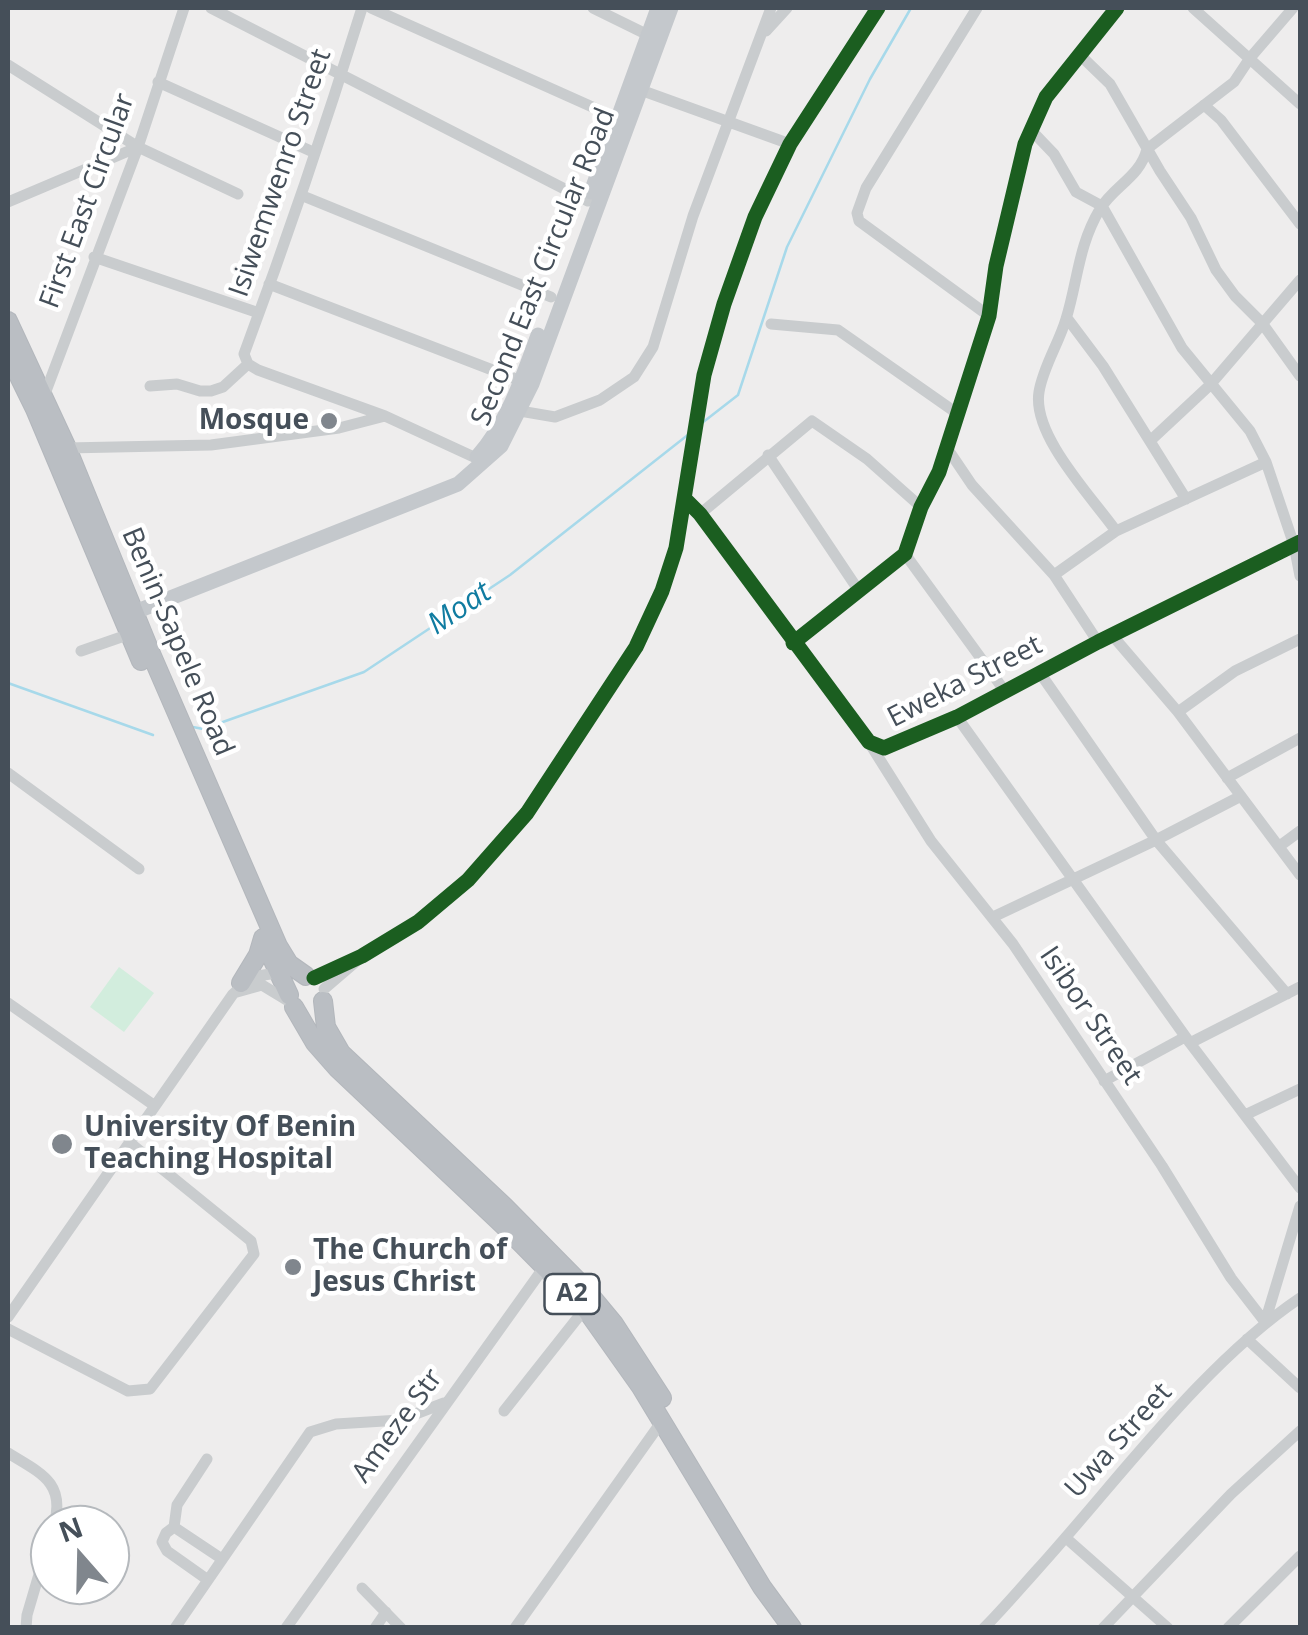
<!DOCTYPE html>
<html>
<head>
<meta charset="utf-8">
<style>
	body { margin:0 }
	#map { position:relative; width:1308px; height:1635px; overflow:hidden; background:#eeeded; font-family:"Open Sans",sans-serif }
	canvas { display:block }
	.frame { position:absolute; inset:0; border:10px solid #454f59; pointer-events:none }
	.north { position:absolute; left:30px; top:1505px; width:100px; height:100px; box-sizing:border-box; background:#fff; border:2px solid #b5b9bd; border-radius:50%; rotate:340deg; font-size:28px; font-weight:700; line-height:40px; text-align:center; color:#454f59 }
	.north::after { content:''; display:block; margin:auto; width:35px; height:45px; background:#80868d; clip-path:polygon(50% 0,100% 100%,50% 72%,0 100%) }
</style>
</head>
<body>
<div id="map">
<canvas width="1308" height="1635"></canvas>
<div class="frame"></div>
<div class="north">N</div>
</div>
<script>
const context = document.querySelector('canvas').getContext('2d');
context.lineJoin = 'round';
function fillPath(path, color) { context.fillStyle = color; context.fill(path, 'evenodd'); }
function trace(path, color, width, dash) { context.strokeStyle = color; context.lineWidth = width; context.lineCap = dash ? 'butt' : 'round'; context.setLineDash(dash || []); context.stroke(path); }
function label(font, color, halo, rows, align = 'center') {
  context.font = font + ' "Open Sans",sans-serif'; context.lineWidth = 9; context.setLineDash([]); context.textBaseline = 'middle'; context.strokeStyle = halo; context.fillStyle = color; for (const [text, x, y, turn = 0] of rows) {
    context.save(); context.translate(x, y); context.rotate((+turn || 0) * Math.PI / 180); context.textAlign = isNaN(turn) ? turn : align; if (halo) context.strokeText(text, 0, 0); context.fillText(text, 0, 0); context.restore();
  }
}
fillPath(new Path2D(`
	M119,967l35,26 -30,39 -34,-25z`), '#d2eddd');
trace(new Path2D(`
	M702,423l36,-28 49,-148 83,-168 41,-71
	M8,683l145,52
	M193,727l10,2 161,-57 146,-97 179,-141`), '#a7d9ea', 2.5);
const highway = new Path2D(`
	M8,321l59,127 85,208 126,290 11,18 17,12
	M8,354l27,55 106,252
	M264,941l25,54
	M241,983l17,-28 5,-17
	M323,1001l3,26 15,26 163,153 76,77 34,41 48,74
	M294,1007l21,36 22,25 166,157 82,83 56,79 121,200 30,41`);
trace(highway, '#b3b7bc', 20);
trace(new Path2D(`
	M211,8l377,193
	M362,8c-36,116 -75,231 -118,346l4,10 10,6 127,46 91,42
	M371,8l246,110
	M593,8l55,27
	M977,8l-111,180 -9,25 2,8 130,95
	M1193,8l107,96
	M766,31l21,-23
	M1080,55l30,29 50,87 31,47 25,52 19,26 27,27 38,53
	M8,65l130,82 100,47
	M158,82l155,70
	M635,88l155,56
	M1204,105l17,15 79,104
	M1031,130l23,24 22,38 26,14 80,142 68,83 16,31 28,83 6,31
	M303,196l248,101
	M8,202l130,-55
	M94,257l165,56
	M269,284l252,97
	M1067,318l36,48 83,133
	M771,324l67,6 120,84
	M150,386l27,-2 23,7h11l12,-4 25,-23
	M43,399l95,-252 46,-139
	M520,411l35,6 45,-17 34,-23 19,-30 40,-131 78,-208
	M1150,441l60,-56 90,-105
	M67,448l144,-3 128,-17 46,-12
	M947,448l25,37 82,90 44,67
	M768,455l91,136
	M685,499l15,15 169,228 15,6 73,-31 141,-75 202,-100
	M700,514l112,-93 55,38 54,48
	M1116,531c-25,-35 -84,-96 -77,-139 4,-25 20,-49 27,-73 12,-39 12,-73 34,-110 14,-23 40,-32 47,-60l87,-67 16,-24 43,-50
	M905,554l99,136
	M1054,575l62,-44 150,-69
	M1112,635l66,77 122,163
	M793,643l112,-89 16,-47 18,-35 50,-156 7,-50 29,-122 21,-47 71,-89
	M81,651l49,-17
	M1040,673l116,167 131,154
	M1178,712l57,-41 65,-32
	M957,717l233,326 110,145
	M870,744l61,97 82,103 149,222 69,112 34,44
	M8,773l131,96
	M1227,778l73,-40
	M1281,845l19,-14
	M993,917l163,-77 85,-44
	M314,978l48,-22 56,-34 50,-42 59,-67 109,-166 26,-56 14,-43 28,-173 20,-71 31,-87 35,-73 88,-136
	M324,989l35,-30
	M237,992l25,-7 28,17
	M8,1003l147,103
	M1190,1043l110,-56
	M1104,1081l81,-44
	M1245,1115l55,-26
	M8,1317l225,-323 19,-17 30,-5
	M1265,1322l35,-116
	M8,1329l120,62 22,-2 104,-135 -3,-13 -122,-99
	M1247,1339l53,49
	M504,1411l83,-105
	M8,1453c32,20 58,29 46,72
	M207,1459l-30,46 -3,22 -8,6 -4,9 5,9 41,29
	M174,1527l48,32
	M1066,1538l102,90
	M362,1588l39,40
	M26,1628l1,-13 23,-78
	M175,1628l135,-196 26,-8 64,-4 44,-17
	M286,1628l261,-365
	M375,1628l11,-16
	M515,1628l147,-207
	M984,1628c18,-18 35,-38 52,-57 80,-88 166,-207 264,-273
	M1103,1628l128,-134 69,-63
	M1228,1628l72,-72`), '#c9ccce', 11);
trace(new Path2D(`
	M591,192l67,-184
	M477,457c31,-35 45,-78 61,-122
	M135,612l323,-128 43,-38 31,-62 139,-376`), '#c4c8cc', 15);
trace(highway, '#babec3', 18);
trace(new Path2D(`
	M685,499l15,15 169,228 15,6 73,-31 141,-75 202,-100
	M793,643l112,-89 16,-47 18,-35 50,-156 7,-50 29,-122 21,-47 71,-89
	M314,978l48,-22 56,-34 50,-42 59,-67 109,-166 26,-56 14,-43 28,-173 20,-71 31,-87 35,-73 88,-136`), '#1b5e20', 15);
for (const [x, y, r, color] of [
	[329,421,10,"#80868d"],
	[62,1144,12,"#80868d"],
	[293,1267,10,"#80868d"]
]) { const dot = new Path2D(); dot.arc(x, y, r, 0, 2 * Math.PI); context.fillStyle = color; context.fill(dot); trace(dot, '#fff', 4); }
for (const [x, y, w] of [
	[572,1294,55]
]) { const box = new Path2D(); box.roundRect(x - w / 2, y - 20, w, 40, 8); context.fillStyle = '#fff'; context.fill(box); trace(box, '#454f59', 2.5); }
label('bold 25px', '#454f59', null, [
	["A2",572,1294]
]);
label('28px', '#454f59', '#fff', [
	["Isiwemwenro Street",281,173,-71],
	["First East Circular",88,201,-70],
	["Second East Circular Road",544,267,-68],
	["Benin-Sapele Road",177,642,67],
	["Eweka Street",965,682,-27],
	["Isibor Street",1090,1016,56],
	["Ameze Str",398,1426,-54],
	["Uwa Street",1119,1441,-48]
]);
label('bold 28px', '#454f59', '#fff', [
	["Mosque",309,421,"right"],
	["University Of Benin",84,1128],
	["Teaching Hospital",84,1160],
	["The Church of",313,1251],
	["Jesus Christ",313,1283]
], 'left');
label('italic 30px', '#107ca1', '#fff', [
	["Moat",460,609,-34]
]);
</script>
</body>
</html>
